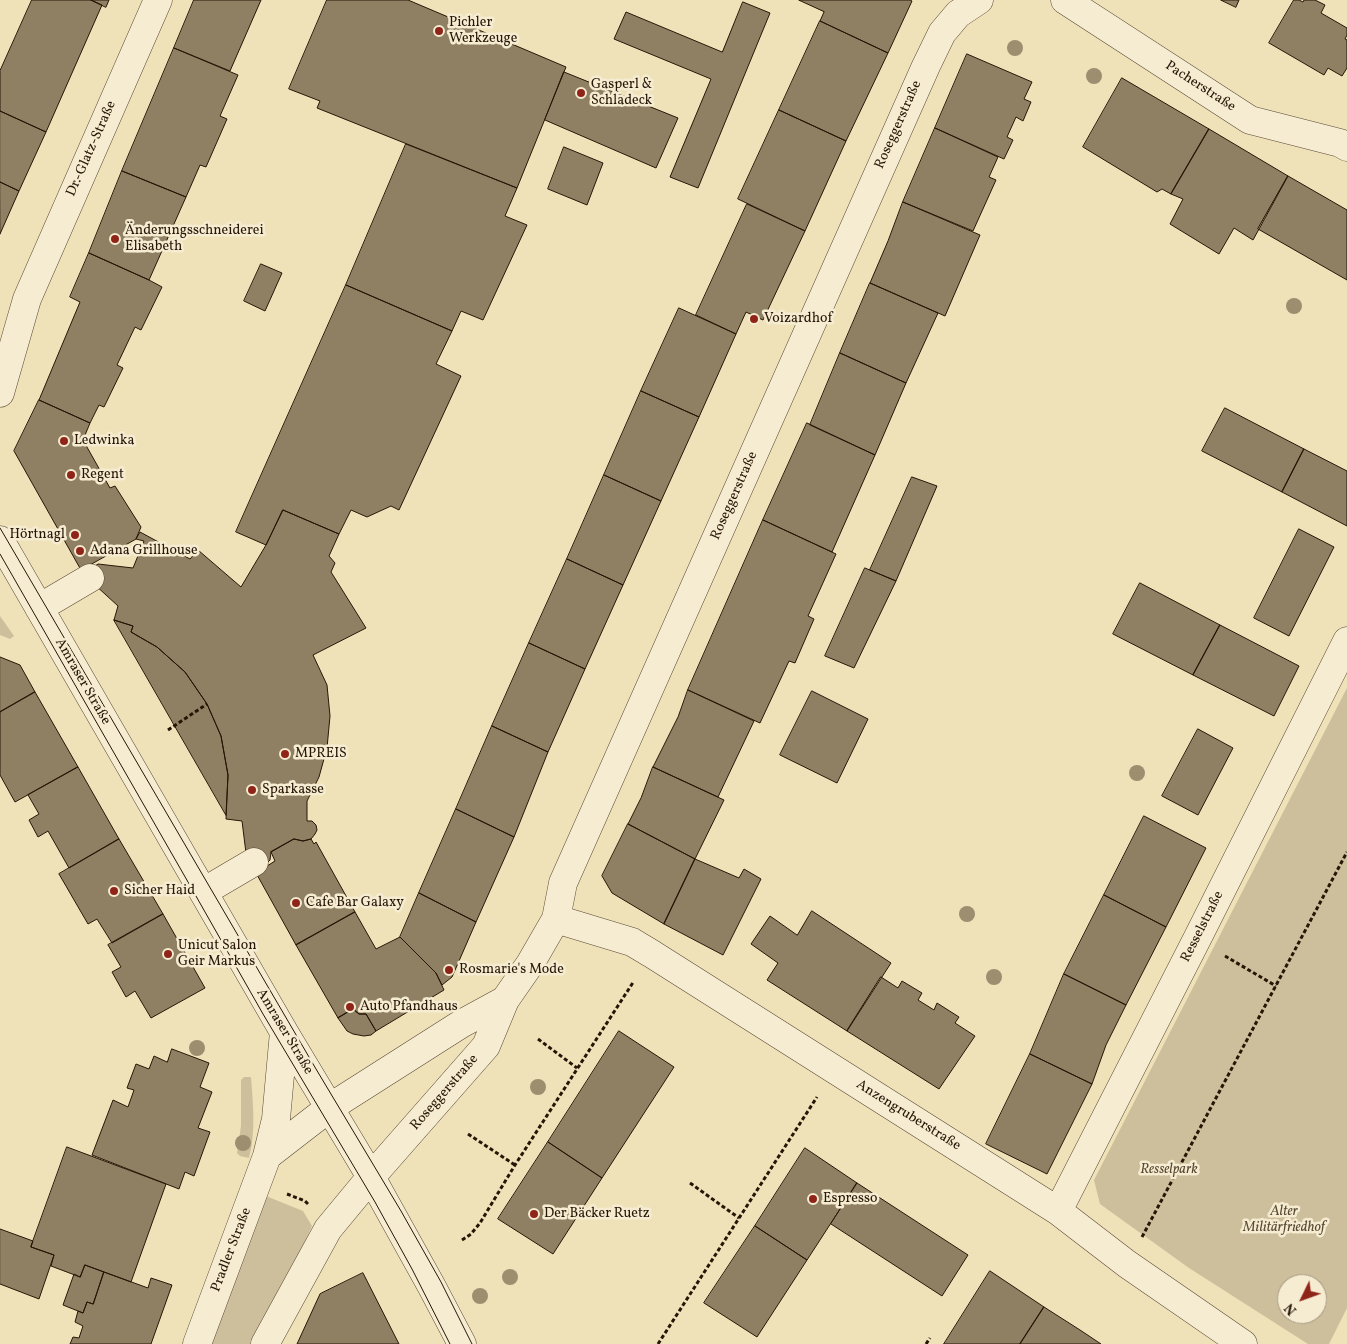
<!DOCTYPE html>
<html>
<head>
<meta charset="utf-8">
<style>
	body { margin:0 }
	#map { position:relative; width:1347px; height:1344px; overflow:hidden; background:#efe2b9; font-family:Vollkorn,serif }
	canvas { display:block }
	.north { position:absolute; left:1277px; top:1274px; width:50px; height:50px; box-sizing:border-box; background:#f5ecd2; border:1px solid #a39680; border-radius:50%; rotate:228deg; font-size:14px; font-weight:700; line-height:20px; text-align:center; color:#271606 }
	.north::after { content:''; display:block; margin:auto; width:18px; height:22px; background:#8f2418; clip-path:polygon(50% 0,100% 100%,50% 72%,0 100%) }
</style>
</head>
<body>
<div id="map">
<canvas width="1347" height="1344"></canvas>
<div class="north">N</div>
</div>
<script>
const context = document.querySelector('canvas').getContext('2d');
context.lineJoin = 'round';
function fillPath(path, color) { context.fillStyle = color; context.fill(path, 'evenodd'); }
function trace(path, color, width, dash) { context.strokeStyle = color; context.lineWidth = width; context.lineCap = dash ? 'butt' : 'round'; context.setLineDash(dash || []); context.stroke(path); }
function label(font, color, halo, rows, align = 'center') {
  context.font = font + ' Vollkorn,serif'; context.lineWidth = 5; context.setLineDash([]); context.textBaseline = 'middle'; context.strokeStyle = halo; context.fillStyle = color; for (const [text, x, y, turn = 0] of rows) {
    context.save(); context.translate(x, y); context.rotate((+turn || 0) * Math.PI / 180); context.textAlign = isNaN(turn) ? turn : align; if (halo) context.strokeText(text, 0, 0); context.fillText(text, 0, 0); context.restore();
  }
}
fillPath(new Path2D(`
	M0,616l14,20 -4,3 -10,-4z
	M1347,688v620l-18,36h-21l-119,-76 -89,-64 -6,-24zM1287,1284h30v30h-30z
	M244,1077h7c2,27 5,54 -2,81l-9,-2 -3,-3 4,-27v-46z
	M261,1194l42,17 9,15 -18,39 -42,79h-46z`), '#cdbf9b');
const building = new Path2D(`
	M32,0h59l11,5 -56,127 -46,-21v-40z
	M91,0h18l-3,7z
	M194,0h67l-31,71 -56,-23z
	M327,0h81l158,67 -49,121 -200,-80 3,-7 -31,-12z
	M799,0h111l2,1 -24,52 -68,-32 4,-9z
	M1221,0h18l-3,7z
	M1294,0h5l4,2 1,-2h11l10,5 -4,8 26,15v7l-2,4 2,1v28l-5,8 -14,-8 -4,7 -55,-32z
	M743,2l27,11 -72,175 -28,-11 41,-98 -97,-40 12,-27 96,40z
	M820,21l68,32 -42,88 -67,-31z
	M174,48l64,27 -18,41 7,3 -21,48 -6,-2 -14,32 -64,-26z
	M967,54l65,28 -8,17 7,3 -8,19 -7,-4 -9,20 6,3 -9,19 -69,-31z
	M564,72l114,46 -22,50 -111,-48z
	M1122,78l87,51 -38,65 -9,-5 -5,3 -74,-45z
	M779,110l67,31 -41,90 -67,-32z
	M0,111l46,21 -27,59 -19,-9z
	M935,128l63,29 -9,20 7,3 -23,51 -70,-29z
	M1209,129l79,47 -35,64 -19,-12 -15,26 -49,-30 13,-25 -12,-5z
	M406,144l111,44 -12,28 22,9 -44,95 -22,-9 -9,20 -106,-46z
	M564,147l39,16 -16,42 -39,-16z
	M122,171l64,26 -37,83 -60,-27z
	M1288,176l59,34v70l-89,-51z
	M0,182l19,9 -19,43z
	M903,202l77,33 -35,81 -75,-33 18,-42z
	M747,204l58,27 -42,89 -17,-8 -10,22 -40,-19z
	M89,253l60,27 13,7 -21,43 -6,-3 -18,38 6,3 -19,39 -5,-2 -9,18 -51,-23 41,-98 -10,-5z
	M261,264l21,9 -17,38 -21,-10z
	M870,283l68,30 -32,70 -66,-30z
	M346,285l106,46 -16,33 25,12 -62,134 -8,-4 -24,11 -16,-7 -12,24 -56,-24 -17,35 -30,-13z
	M679,308l57,26 -37,83 -58,-26z
	M840,353l66,30 -31,72 -65,-30z
	M641,391l58,26 -38,84 -57,-26z
	M39,400l51,23 -7,17 27,48 5,-2 26,41 -5,12 -55,31 -67,-119z
	M1225,408l79,41 -22,43 -80,-41z
	M807,423l68,32 -43,97 -69,-32z
	M1304,449l43,22v55l-65,-34z
	M604,475l57,26 -38,84 -56,-26z
	M912,477l25,9 -41,95 -26,-11z
	M283,510l56,24 -10,22 6,7 -4,9 35,56 -53,27 14,30 3,31 -3,32 -8,29 -12,24v20h5l4,4 1,5 -2,4 -4,5 -8,2 -9,-2 -23,13 -1,8 -3,3 -21,-10 -4,-32 -16,-2 2,-44 -7,-39 -14,-32 -22,-32 -28,-25 -26,-15 2,-6 -19,-6 4,-14 -24,-22 -2,-16 6,-4 35,4 11,-27 -8,-2 4,-7 50,27 8,-9 43,37 25,-42z
	M763,520l73,34 -28,62 6,3 -19,44 -6,-2 -29,62 -72,-33z
	M1299,529l35,18 -45,89 -35,-18z
	M567,559l56,26 -38,84 -56,-26z
	M865,568l31,13 -42,87 -29,-12z
	M1140,583l80,42 -27,50 -80,-41z
	M114,620l19,6 -2,6 26,15 28,25 22,32 14,32 7,39 -2,40z
	M1220,625l79,41 -25,50 -81,-41z
	M529,643l56,26 -37,83 -56,-26z
	M0,657l20,8 15,27 -35,20z
	M688,690l66,31 -36,76 -65,-30 25,-50z
	M812,691l56,28 -31,64 -57,-28z
	M35,692l43,75 -63,35 -15,-27v-63z
	M492,726l56,26 -34,85 -58,-28z
	M1198,729l35,19 -35,67 -36,-19z
	M78,767l41,72 -50,29 -21,-37 -10,6 -9,-17 10,-6 -11,-19z
	M653,767l71,33 -29,59 -67,-35 13,-26z
	M456,809l58,28 -38,85 -57,-29z
	M1144,816l62,32 -40,79 -62,-32z
	M628,824l67,35 -31,65 -52,-31 -10,-17z
	M119,839l44,75 -51,29 -15,-24 -9,5 -29,-50z
	M294,839l9,2 8,-2 3,5 2,-2 39,70 -59,33 -40,-72 19,-12 -4,-9z
	M695,859l44,19 5,-9 17,10 -38,76 -59,-31z
	M419,893l57,29 -24,55 -10,8 -6,-12 -36,-36z
	M1104,895l62,32 -40,78 -62,-31z
	M812,911l79,52 -44,68 -80,-51 11,-17 -27,-19 19,-28 27,19z
	M355,912l21,37 24,-12 36,36 8,17 -68,41 -10,-17h-7l-6,-5 -15,9 -42,-73z
	M163,914l42,74 -54,30 -16,-27 -9,6 -14,-25 9,-5 -13,-22z
	M1064,974l62,31 -20,40 -14,39 -62,-30z
	M881,977l17,11 4,-7 20,12 -4,7 16,10 3,-7 22,14 -4,6 20,13 -36,53 -92,-58z
	M353,1009l6,5h7l10,17 -5,4 -7,1 -11,-2 -6,-3 -9,-13z
	M619,1031l55,36 -72,111 -54,-36z
	M172,1049l37,14 -9,24 12,5 -14,36 12,4 -16,44 -9,-4 -6,17 -87,-34 21,-55 15,7 6,-17 -7,-2 9,-24 13,5 5,-13 13,6z
	M1030,1054l62,30 -45,90 -61,-30z
	M548,1142l54,36 -49,76 -55,-35z
	M67,1147l99,37 -35,98 -46,-17 -5,12 -29,-11 3,-11 -23,-8z
	M805,1148l52,35 -50,77 -52,-34z
	M857,1183l111,72 -26,41 -111,-72z
	M755,1226l52,34 -50,77 -53,-34z
	M0,1229l33,12 -2,6 23,8 -15,44 -39,-15z
	M85,1265l19,7 -11,32 -6,-2 -4,11 -20,-8 11,-31 6,3z
	M990,1271l54,36 -24,37h-76z
	M104,1272l44,16 3,-10 21,7 -21,59h-81l3,-7 6,1 4,-12 -8,-4 3,-11 5,2 4,-11 6,2z
	M363,1273l36,71h-102l23,-50z
	M1044,1307l36,23 21,14h-81z`);
fillPath(building, '#8f8063');
trace(building, '#271606', 1);
const minor = new Path2D(`
	M1065,0l185,120 90,23 7,4
	M0,393l27,-94 131,-299
	M0,540l284,492 87,145 61,110 30,57
	M39,608l51,-30
	M203,892l51,-30
	M556,919l76,23 20,12 406,257 69,53 116,80
	M267,1156l62,-48 132,-84 44,-24
	M1058,1211l139,-272 150,-298
	M197,1344l70,-188 9,-37 8,-87
	M265,1344l63,-115 43,-52 115,-131 19,-46 25,-36 26,-45 7,-36 363,-817 16,-33 16,-19 21,-14`);
trace(minor, '#594933', 29);
trace(new Path2D(`
	M168,730l39,-26
	M1225,956l51,30
	M538,1039l39,29
	M468,1134l47,31
	M690,1183l49,35
	M287,1194l18,7 3,3
	M1142,1237l205,-385
	M462,1240l9,-6 9,-11 35,-58 119,-184
	M658,1344l159,-247
	M926,1344l4,-6`), '#271606', 3, [4, 2.5]);
trace(minor, '#f5ecd2', 28);
trace(new Path2D(`
	M0,528l316,541 85,142 40,71 31,62
	M0,554l184,321 79,139 112,188 37,67 38,75`), '#271606', 1);
context.fillStyle = '#9c8e6f';
for (const [x, y] of [
	[1015,48],
	[1094,76],
	[1294,306],
	[1137,773],
	[967,914],
	[994,977],
	[197,1048],
	[538,1087],
	[243,1143],
	[510,1277],
	[480,1296]
]) { context.beginPath(); context.arc(x, y, 8, 0, 2 * Math.PI); context.fill(); }
for (const [x, y, r, color] of [
	[439,31,5,"#8f2418"],
	[581,93,5,"#8f2418"],
	[115,239,5,"#8f2418"],
	[754,319,5,"#8f2418"],
	[64,441,5,"#8f2418"],
	[71,475,5,"#8f2418"],
	[75,535,5,"#8f2418"],
	[80,551,5,"#8f2418"],
	[285,754,5,"#8f2418"],
	[252,790,5,"#8f2418"],
	[114,891,5,"#8f2418"],
	[296,903,5,"#8f2418"],
	[168,954,5,"#8f2418"],
	[449,970,5,"#8f2418"],
	[350,1007,5,"#8f2418"],
	[813,1199,5,"#8f2418"],
	[534,1214,5,"#8f2418"]
]) { const dot = new Path2D(); dot.arc(x, y, r, 0, 2 * Math.PI); context.fillStyle = color; context.fill(dot); trace(dot, '#f5ecd2', 2); }
label('14px', '#271606', '#f5ecd2', [
	["Pichler",449,23],
	["Werkzeuge",449,39],
	["Gasperl &",591,85],
	["Schladeck",591,101],
	["Änderungsschneiderei",125,231],
	["Elisabeth",125,247],
	["Voizardhof",764,319],
	["Ledwinka",74,441],
	["Regent",81,475],
	["Hörtnagl",65,535,"right"],
	["Adana Grillhouse",90,551],
	["MPREIS",295,754],
	["Sparkasse",262,790],
	["Sicher Haid",124,891],
	["Cafe Bar Galaxy",306,903],
	["Unicut Salon",178,946],
	["Geir Markus",178,962],
	["Rosmarie's Mode",459,970],
	["Auto Pfandhaus",360,1007],
	["Espresso",823,1199],
	["Der Bäcker Ruetz",544,1214]
], 'left');
label('14px', '#271606', '#f5ecd2', [
	["Pacherstraße",1200,87,33],
	["Roseggerstraße",899,125,-66],
	["Dr.-Glatz-Straße",92,149,-66],
	["Roseggerstraße",735,496,-66],
	["Amraser Straße",82,682,60],
	["Resselstraße",1203,927,-63],
	["Amraser Straße",284,1032,59],
	["Roseggerstraße",445,1093,-49],
	["Anzengruberstraße",908,1116,32],
	["Pradler Straße",232,1250,-69]
]);
label('italic 14px', '#594933', '#f5ecd2', [
	["Resselpark",1169,1170],
	["Alter",1284,1212],
	["Militärfriedhof",1284,1228]
]);
</script>
</body>
</html>
